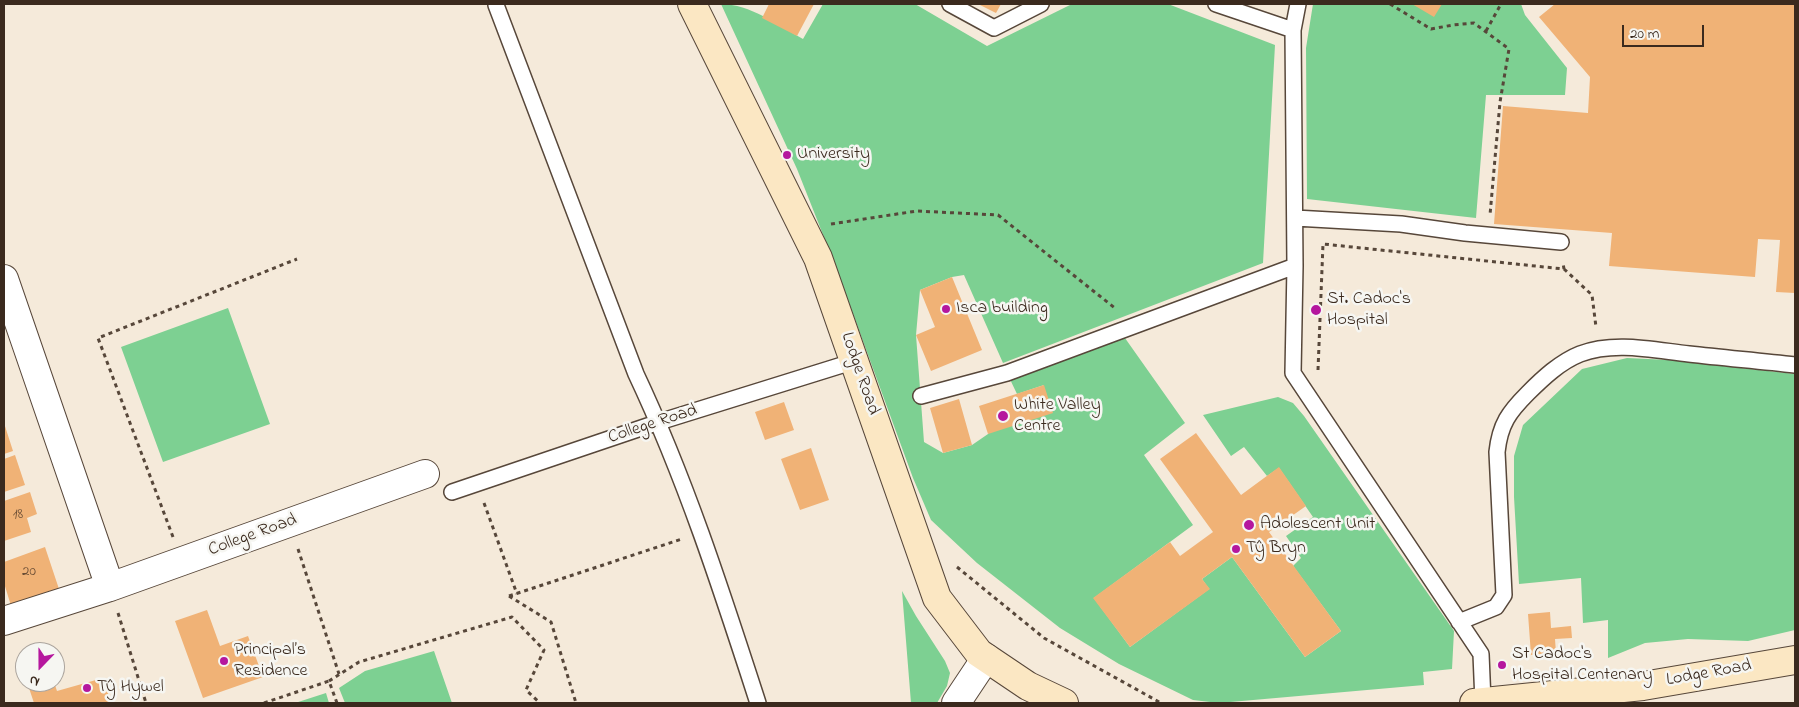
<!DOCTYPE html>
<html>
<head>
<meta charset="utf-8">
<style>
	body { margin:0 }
	#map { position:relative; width:1799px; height:707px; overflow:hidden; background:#f5eada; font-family:"Indie Flower",sans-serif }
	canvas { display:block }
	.frame { position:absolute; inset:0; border:5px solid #3b2a1e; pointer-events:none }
	.north { position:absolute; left:15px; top:642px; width:50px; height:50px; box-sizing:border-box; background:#f6f6f2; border:1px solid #aba49d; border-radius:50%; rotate:202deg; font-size:14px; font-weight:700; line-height:20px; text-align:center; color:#3b2a1e }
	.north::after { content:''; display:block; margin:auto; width:18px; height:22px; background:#b5179e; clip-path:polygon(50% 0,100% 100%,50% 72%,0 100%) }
	.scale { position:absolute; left:1622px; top:25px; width:82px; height:22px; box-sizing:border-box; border:2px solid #3b2a1e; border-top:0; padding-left:6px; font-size:15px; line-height:18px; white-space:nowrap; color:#3b2a1e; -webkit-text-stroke:4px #f6f6f2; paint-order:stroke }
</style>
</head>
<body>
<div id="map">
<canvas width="1799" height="707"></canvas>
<div class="frame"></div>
<div class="north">N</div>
<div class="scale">20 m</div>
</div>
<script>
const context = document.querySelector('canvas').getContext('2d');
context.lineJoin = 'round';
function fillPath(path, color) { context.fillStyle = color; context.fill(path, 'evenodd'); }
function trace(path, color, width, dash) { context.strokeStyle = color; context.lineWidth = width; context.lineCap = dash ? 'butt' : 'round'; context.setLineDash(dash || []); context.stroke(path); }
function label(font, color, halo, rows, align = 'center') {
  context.font = font + ' "Indie Flower",sans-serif'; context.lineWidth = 5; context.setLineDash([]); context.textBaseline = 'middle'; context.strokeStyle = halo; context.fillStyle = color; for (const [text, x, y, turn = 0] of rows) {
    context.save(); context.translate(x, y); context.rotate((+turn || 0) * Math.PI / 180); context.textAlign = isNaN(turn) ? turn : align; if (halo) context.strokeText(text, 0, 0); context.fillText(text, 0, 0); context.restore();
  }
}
fillPath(new Path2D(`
	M721,4c29,0 57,21 82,35l20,-35h92l72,42 85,-42h96l107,41 -12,218 -260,100 -39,-88 -12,2 -32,13 -4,45 8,107 19,11 29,-8 16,-11 56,-49 -27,9 -10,-21 113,-42 65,92 -41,32 49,70 -99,73 36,49 79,-58 -7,-10 30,-22 73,100 36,-26 -48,-65 8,-8 -15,-22 27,-19 -34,-49 -12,8 -23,-29 -13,9 -28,-41 75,-18 15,6 11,13 150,215 -2,38 -29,3 1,13 -205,18 -26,-3 -74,-36 -59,-36 -83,-65 -46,-43 -18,-42 -76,-208 -40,-101z
	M1313,4h208l4,11 42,53 -2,27h-79l-10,123 -169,-19 -1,-151z
	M228,308l42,116 -107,38 -42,-115z
	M1627,358l42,2 126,14v256l-47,11 -60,-2 -43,4 -37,15v-38l-25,3 -2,-45 -62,6 -5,-87v-41l9,-31 59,-56z
	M902,591l14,25 29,45 5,12 -3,13 -10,17h-26z
	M434,651l18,52h-107l-6,-15 26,-17z
	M326,693l3,10h-34z`), '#7dd092');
fillPath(new Path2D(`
	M769,4h45l-17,32 -35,-18z
	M978,4h23l-5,9z
	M1412,4h30l-8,13z
	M1555,4h240v289l-19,-1 4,-52 -22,-1 -3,38 -146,-11 3,-33 -118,-9 9,-118 85,7 2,-36 -51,-60z
	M952,277l30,73 -51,21 -15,-36 19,-8 -15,-37z
	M1044,385l9,28 -65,21 -9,-28z
	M959,399l13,46 -29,8 -13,-45z
	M784,402l10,28 -29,10 -10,-28z
	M4,423l9,28 -9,3z
	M1196,433l45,62 38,-28 27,39 -37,26 72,99 -36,26 -73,-100 -30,22 8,10 -80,58 -37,-49 77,-56 10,14 33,-24 -53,-73z
	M811,448l18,52 -29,10 -19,-51z
	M15,455l10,30 -21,7v-33z
	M30,492l7,22 -10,4 4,14 -27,9v-40z
	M45,547l15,45 -48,17 -8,-26v-21z
	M207,610l13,36 28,-10 15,41 -60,21 -28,-77z
	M1550,612l1,16 20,-2 1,12 -17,1 1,14 -25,2 -3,-41z
	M103,678l8,25h-77l-6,-18 11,-3h15l3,9z`), '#f0b276');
const lane = new Path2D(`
	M950,4l44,24 47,-24
	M1216,4l77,26
	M1298,4l-5,26 2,236 -2,107 188,281 2,48
	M496,5l140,369c50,106 86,218 122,329
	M1295,218l106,6 64,9 96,9
	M921,396l86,-23 288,-107
	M452,492l207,-70 196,-61
	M1459,622l37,-15 8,-12 -7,-143c3,-28 12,-40 31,-59 15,-15 32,-31 52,-39 34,-13 73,-4 109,0 35,4 71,7 106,11`);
const street = new Path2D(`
	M4,279l106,308 -106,34
	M110,587l315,-113
	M956,703l30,-45`);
const secondary = new Path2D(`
	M692,4l126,254 119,340 42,55 49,33 36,17
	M1474,703l169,-17 152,-26`);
trace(lane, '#57473a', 18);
trace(street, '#57473a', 30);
trace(secondary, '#57473a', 30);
trace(new Path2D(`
	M1390,4l41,25 22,-4 21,-2 35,26 -9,53 -10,113
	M1486,31l15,-27
	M831,224l86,-13 81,4 118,94
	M1564,269l28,26 4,32
	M1318,370l5,-126 241,25 -1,-6
	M484,503l33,91
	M173,537l-75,-199 199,-79
	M298,549l41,125
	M957,567l87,71 117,65
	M509,596l173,-57
	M509,596l42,26 25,81
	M118,613l28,90
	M329,681l30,-19 153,-45 32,33 -18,40 14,13
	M264,703l65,-22 8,22`), '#57473a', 3, [4, 4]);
trace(lane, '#fff', 15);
trace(street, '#fff', 28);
trace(secondary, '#fbe7c3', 28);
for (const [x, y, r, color] of [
	[787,155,5,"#b5179e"],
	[946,309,5,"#b5179e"],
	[1316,310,6,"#b5179e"],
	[1003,416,6,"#b5179e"],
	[1249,525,6,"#b5179e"],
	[1236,549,5,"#b5179e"],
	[224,661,5,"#b5179e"],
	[1502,665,5,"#b5179e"],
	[87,688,5,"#b5179e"]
]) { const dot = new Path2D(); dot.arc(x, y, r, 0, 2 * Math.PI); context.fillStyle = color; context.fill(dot); trace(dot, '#f6f6f2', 2); }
label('15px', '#684c34', null, [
	["18",18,516],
	["20",29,573]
]);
label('18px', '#3b2a1e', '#f6f6f2', [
	["University",797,155],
	["St. Cadoc's",1327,300],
	["Hospital",1327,321],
	["Isca building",956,309],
	["White Valley",1014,406],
	["Centre",1014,427],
	["Adolescent Unit",1260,525],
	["Tŷ Bryn",1246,549],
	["Principal’s",234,651],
	["Residence",234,672],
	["St Cadoc's",1512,655],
	["Hospital Centenary",1512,676],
	["Tŷ Hywel",97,688]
], 'left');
label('18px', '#3b2a1e', '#f6f6f2', [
	["Lodge Road",859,374,71],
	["College Road",653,425,-18],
	["College Road",253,536,-20],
	["Lodge Road",1709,674,-10]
]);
</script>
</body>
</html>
